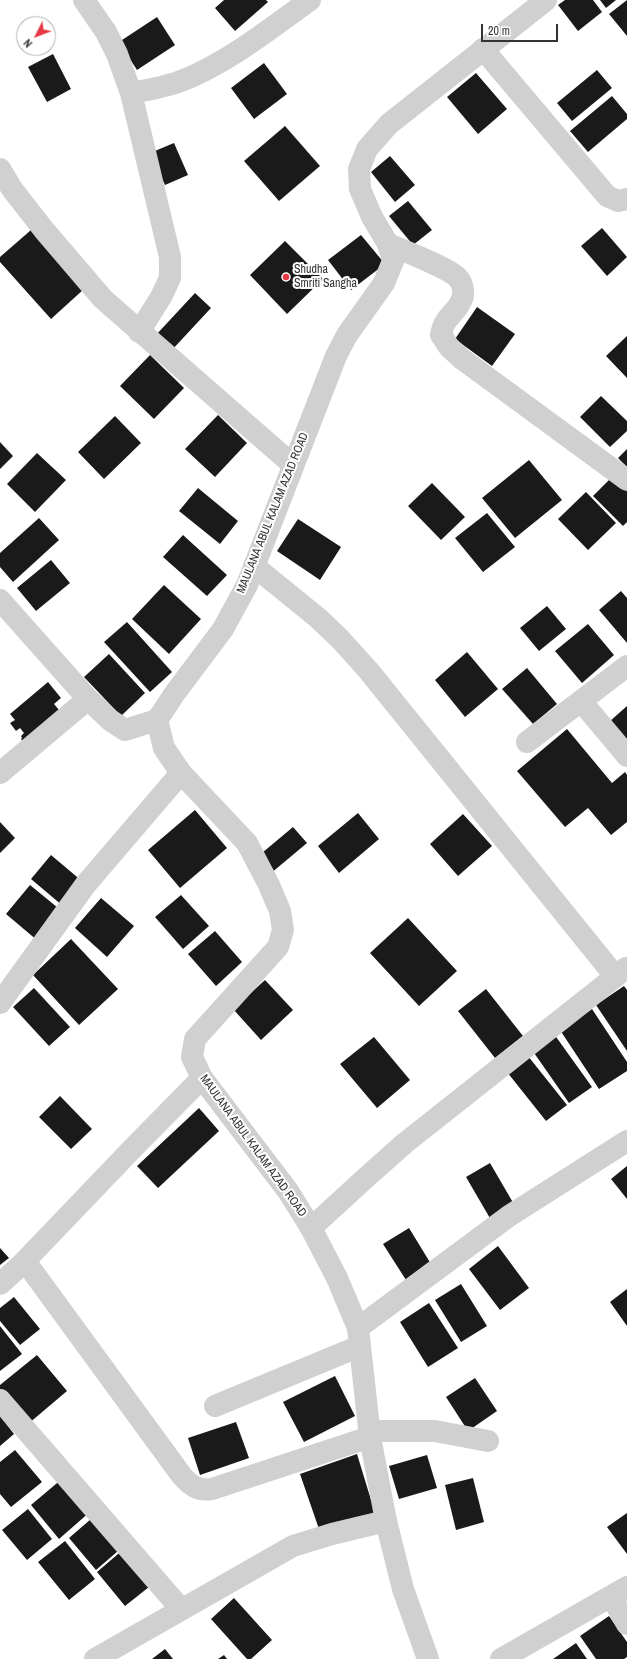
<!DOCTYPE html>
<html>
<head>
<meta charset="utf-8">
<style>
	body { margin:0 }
	#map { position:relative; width:627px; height:1659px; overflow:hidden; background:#fff; font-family:"Archivo Narrow",sans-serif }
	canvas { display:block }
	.north { position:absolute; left:16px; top:16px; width:40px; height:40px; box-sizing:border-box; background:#fff; border:1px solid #adadad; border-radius:50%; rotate:228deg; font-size:11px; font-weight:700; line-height:16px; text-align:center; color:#333 }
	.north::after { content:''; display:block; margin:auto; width:14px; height:18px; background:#e63946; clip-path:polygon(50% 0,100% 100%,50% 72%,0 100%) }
	.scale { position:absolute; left:481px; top:24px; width:77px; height:18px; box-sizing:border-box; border:2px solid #333; border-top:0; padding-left:5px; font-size:12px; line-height:14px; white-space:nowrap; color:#333; -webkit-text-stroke:3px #fff; paint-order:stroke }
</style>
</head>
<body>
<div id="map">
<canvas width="627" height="1659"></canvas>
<div class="north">N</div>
<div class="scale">20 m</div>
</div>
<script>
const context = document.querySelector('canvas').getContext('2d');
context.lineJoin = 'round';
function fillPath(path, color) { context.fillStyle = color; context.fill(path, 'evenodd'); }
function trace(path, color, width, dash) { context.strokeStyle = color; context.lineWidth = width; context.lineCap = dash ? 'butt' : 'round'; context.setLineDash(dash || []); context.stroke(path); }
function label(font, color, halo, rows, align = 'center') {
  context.font = font + ' "Archivo Narrow",sans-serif'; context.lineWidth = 4; context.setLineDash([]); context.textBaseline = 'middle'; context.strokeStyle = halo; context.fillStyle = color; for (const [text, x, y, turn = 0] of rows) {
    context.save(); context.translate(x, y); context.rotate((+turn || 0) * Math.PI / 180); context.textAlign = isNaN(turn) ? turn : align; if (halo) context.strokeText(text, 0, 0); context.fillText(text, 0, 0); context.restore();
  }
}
fillPath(new Path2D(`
	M224,0h42l2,2 -33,29 -20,-23z
	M565,0h28l9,12 -24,19 -20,-26z
	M600,0h16l-10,8z
	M627,0v36l-18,-22z
	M157,17l18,28 -38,25 -18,-28z
	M53,54l18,35 -24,13 -19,-35z
	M264,63l23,31 -33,25 -23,-31z
	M597,70l15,18 -40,33 -15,-18z
	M476,73l31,36 -29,25 -31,-37z
	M612,96l15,18v5l-39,33 -18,-21z
	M285,126l35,40 -41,35 -35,-40z
	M174,143l14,32 -23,10 -15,-32z
	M390,156l25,29 -20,17 -24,-30z
	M408,201l24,29 -19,15 -24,-29z
	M602,228l25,29 -20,19 -26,-30z
	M31,230l53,59 -33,30 -51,-57v-5z
	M361,235l24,29 -34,26 -23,-30z
	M285,241l38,38 -36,35 -37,-39z
	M195,293l16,15 -40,43 -16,-15z
	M477,307l38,27 -23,32 -37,-27z
	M627,336v42l-21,-22z
	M150,355l34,33 -30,31 -34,-33z
	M601,396l26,25v10l-17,16 -30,-30z
	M218,415l29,28 -32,34 -30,-28z
	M115,416l26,27 -37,36 -26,-27z
	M0,442l13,14 -13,13z
	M627,449v18l-9,-9z
	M37,453l29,27 -31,32 -28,-28z
	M529,460l33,40 -47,38 -33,-40z
	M614,475l13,12v35l-4,4 -30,-30z
	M432,483l33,34 -24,23 -33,-34z
	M198,488l40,33 -18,23 -41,-33z
	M586,492l30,31 -28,27 -30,-31z
	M487,513l28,34 -32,25 -28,-34z
	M39,518l20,22 -46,42 -13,-15v-14z
	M298,519l43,28 -21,33 -43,-29z
	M183,535l44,40 -20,21 -44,-39z
	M51,560l19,23 -34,28 -19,-23z
	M164,585l37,34 -32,35 -37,-35z
	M621,591l6,7v45l-28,-33z
	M547,606l19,23 -27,22 -19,-23z
	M127,622l45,50 -22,20 -46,-50z
	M588,624l26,31 -32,28 -27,-32z
	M467,652l31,37 -33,28 -30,-37z
	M109,654l36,39 -24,23 -37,-39z
	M527,668l30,36 -24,20 -31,-35z
	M48,682l13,16 -7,6 5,6 -33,35 -5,-6 1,-1 -1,-2 3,-3 -4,-5 -4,3 -6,-8 5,-3 -5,-6z
	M627,706v36l-18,-20z
	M567,729l45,54 13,-11 2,3v47l-16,13 -23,-27 -23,19 -48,-56z
	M195,810l32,38 -47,40 -32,-38z
	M358,813l21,26 -40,34 -21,-27z
	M463,814l29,32 -34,30 -28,-32z
	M0,822l15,16 -15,15z
	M293,827l14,16 -37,31 -14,-16z
	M51,855l32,27 -20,24 -32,-27z
	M30,885l33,27 -25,29 -32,-27z
	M181,895l28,31 -26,23 -28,-32z
	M101,898l33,28 -27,31 -32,-29z
	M408,918l49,53 -38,35 -49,-53z
	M215,931l27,31 -26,24 -28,-32z
	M71,939l47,50 -39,36 -46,-50z
	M265,980l28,30 -32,30 -28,-31z
	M624,986l3,4v61l-31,-46z
	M34,988l36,39 -21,19 -36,-39z
	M486,989l37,47 -28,22 -37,-47z
	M592,1009l35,53v9l-28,18 -39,-59z
	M554,1034l38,53 -23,16 -37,-53z
	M374,1037l36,43 -33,28 -37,-44z
	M528,1056l39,49 -21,16 -39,-49z
	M60,1096l32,33 -21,20 -32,-32z
	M199,1108l20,23 -61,57 -21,-22z
	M490,1163l25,43 -24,14 -25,-43z
	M627,1166v33l-16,-20z
	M409,1228l22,36 -25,16 -23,-36z
	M498,1246l31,42 -29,22 -31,-41z
	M0,1248l9,10 -9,7z
	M461,1284l26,42 -26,16 -26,-42z
	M627,1289v37l-17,-24z
	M14,1297l26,32 -20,16 -20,-24v-13z
	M429,1303l29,45 -30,19 -28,-45z
	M0,1326l22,28 -22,17z
	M37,1355l30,36 -39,33 -28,-35v-4z
	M335,1376l20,40 -51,26 -21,-40z
	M475,1378l22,33 -29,20 -22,-34z
	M0,1416l14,18 -14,12z
	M236,1422l13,36 -49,17 -12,-37z
	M15,1450l27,32 -31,25 -11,-13v-32z
	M357,1454l18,59 -55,19 -20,-58z
	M427,1455l10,33 -38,11 -10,-33z
	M63,1478l28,33 -32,28 -28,-34z
	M473,1478l11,44 -28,8 -11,-45z
	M28,1509l24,30 -25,21 -25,-30z
	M627,1513v41l-20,-27z
	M91,1519l27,32 -22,19 -27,-32z
	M65,1541l30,38 -26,21 -31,-38z
	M125,1548l29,35 -29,23 -28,-34z
	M234,1598l38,42 -21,19h-4l-36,-40z
	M609,1616l18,26v15l-3,2h-28l-16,-23z
	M576,1643l11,16h-34z
	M165,1649l8,10h-21z
	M224,1655l3,4h-9z`), '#1a1a1a');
trace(new Path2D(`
	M84,0l22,32 11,22 14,39 39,164v21l-9,19 -22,35
	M483,49l124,147 11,5 9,-2
	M131,93c17,-3 34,-6 50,-12 45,-17 90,-53 129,-81
	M0,169l12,20 32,41 59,69 190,166
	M388,244c14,6 61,24 70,34 5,6 7,16 3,23 -6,14 -17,15 -20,34l8,12 13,12 165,121
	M254,566l64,52 22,21 28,31 247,306
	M0,600l88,99 22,21 15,10 32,-10
	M581,701l46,55
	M527,742l100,-76
	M0,773l88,-74
	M0,1003l86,-119 95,-111
	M311,1228l59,-54 35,-31 221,-175
	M25,1261l157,215c9,10 16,15 30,13l158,-52
	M0,1284l21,-19 113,-118 68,-69
	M358,1328l151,-112 118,-75
	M0,1400l181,209
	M215,1406l145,-60
	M370,1431h65l53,10
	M611,1596l16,28
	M95,1659l198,-113 39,-12 54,-13
	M501,1659l126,-72`), '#d0d0d0', 22);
trace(new Path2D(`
	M428,1659l-25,-70 -17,-68 -16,-84 -12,-109 -21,-50 -26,-50 -23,-37 -86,-113 -10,-21 3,-18 83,-92 5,-17 -3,-19 -11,-26 -22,-42 -66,-70 -17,-25 -7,-28 18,-27 48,-64 24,-44 89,-229 11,-21 37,-52 9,-22 -5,-17 -16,-27 -12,-28 -1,-20 8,-20 22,-25 157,-124`), '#d0d0d0', 22);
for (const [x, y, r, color] of [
	[286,277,4,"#e63946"]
]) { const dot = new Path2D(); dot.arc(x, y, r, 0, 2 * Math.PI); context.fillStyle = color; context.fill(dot); trace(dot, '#fff', 1.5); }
label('12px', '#333', '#fff', [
	["Shudha",294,270],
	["Smriti Sangha",294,284]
], 'left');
label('12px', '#333', '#fff', [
	["MAULANA ABUL KALAM AZAD ROAD",273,513,-68],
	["MAULANA ABUL KALAM AZAD ROAD",253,1146,54]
]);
</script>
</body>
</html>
